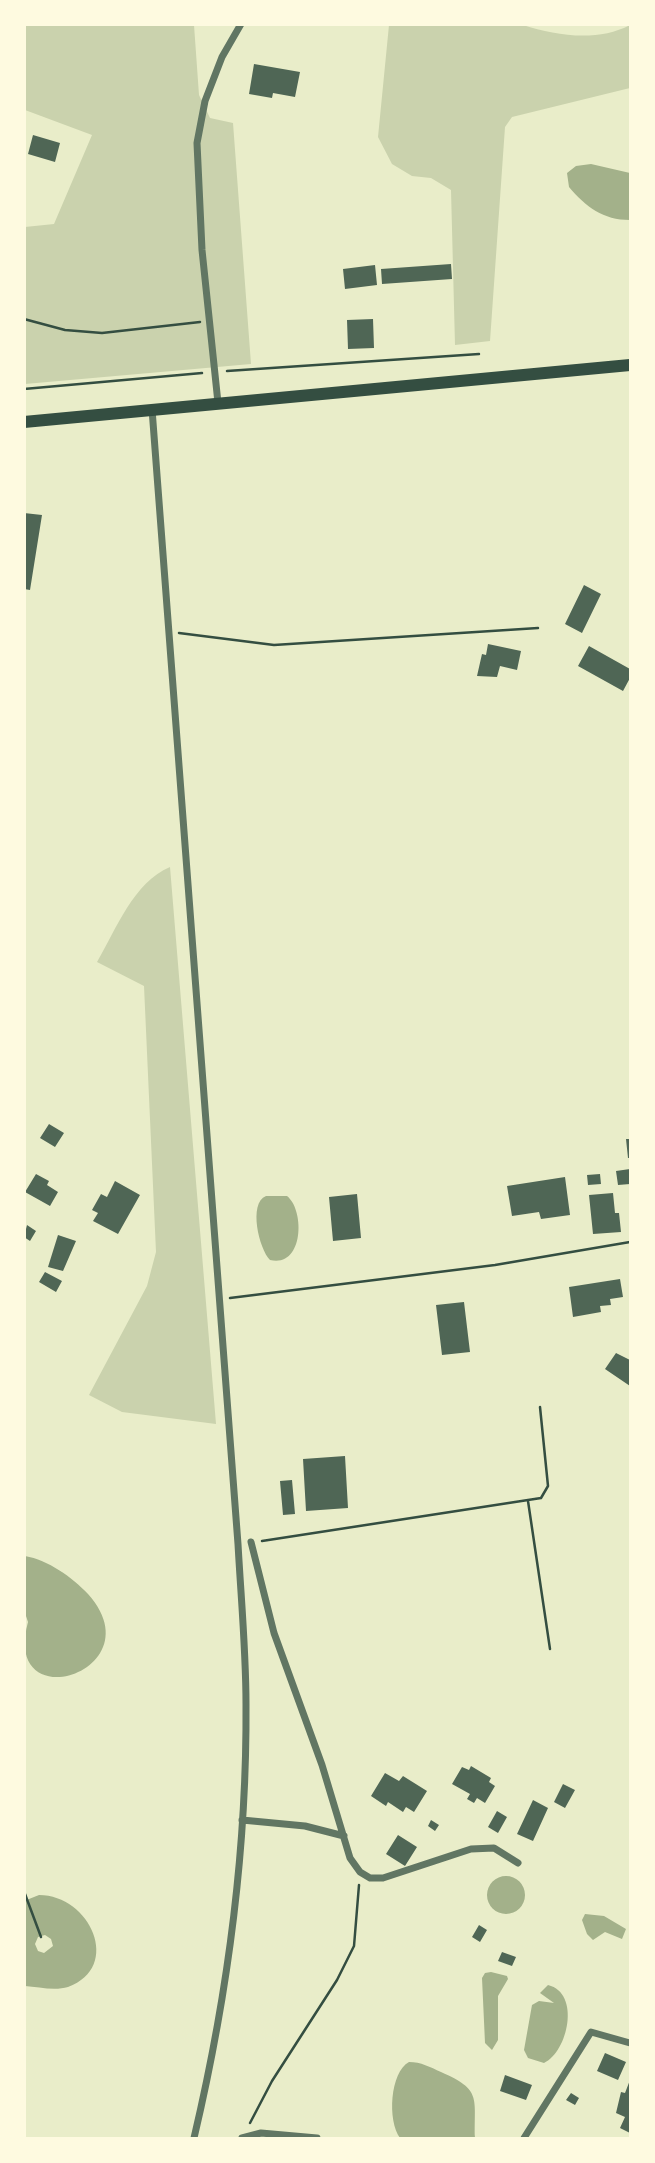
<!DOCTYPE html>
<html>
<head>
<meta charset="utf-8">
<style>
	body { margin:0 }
	#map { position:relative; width:655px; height:2163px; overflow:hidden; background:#e9edc9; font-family:"Asap Condensed",sans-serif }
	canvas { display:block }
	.frame { position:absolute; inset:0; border:26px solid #fefae0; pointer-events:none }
</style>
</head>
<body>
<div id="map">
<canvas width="655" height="2163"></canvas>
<div class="frame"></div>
</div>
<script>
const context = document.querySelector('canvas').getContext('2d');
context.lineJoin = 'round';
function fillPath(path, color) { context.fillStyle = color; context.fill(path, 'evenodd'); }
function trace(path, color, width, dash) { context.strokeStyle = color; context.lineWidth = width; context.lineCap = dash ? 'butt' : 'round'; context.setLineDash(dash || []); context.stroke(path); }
fillPath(new Path2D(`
	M25,25h169l5,70 11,23 23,5 18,241 -226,20v-157l29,-3 38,-89 -67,-25z
	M389,25h134c34,11 75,17 107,0v63l-118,29 -7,10 -15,214 -35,4 -4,-155 -20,-12 -19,-2 -20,-12 -14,-27z
	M170,867l46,557 -94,-12 -33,-17 58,-109 9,-34 -12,-266 -47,-24c20,-34 36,-79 73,-95z`), '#cad2ad');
fillPath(new Path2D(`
	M591,164l39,9v47c-27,0 -44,-13 -61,-33l-2,-14 9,-7z
	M266,1196h21c18,14 17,72 -17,64 -11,-11 -22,-57 -4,-64z
	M25,1556c23,4 47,21 63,38 69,77 -87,127 -60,28l-3,-9z
	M487 1895a19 19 0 1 1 38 0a19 19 0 1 1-38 0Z
	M39,1895c51,0 84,72 29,92 -13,4 -30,0 -43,-1l-1,-85zM45,1935l6,4 2,7 -9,7 -6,-2 -3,-7 3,-7z
	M585,1914l19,2 22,13 -4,10 -17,-7 -12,8 -6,-6 -5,-14z
	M491,1972l16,4 1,3 -10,17v44l-6,10 -7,-7 -3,-65 3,-5z
	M548,1985c33,8 20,67 -4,78l-16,-5 -4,-8 8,-45 7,-4 15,2 -14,-10z
	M409,2062c12,0 21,5 32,10 41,18 33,25 34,66h-75c-13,-17 -10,-66 9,-76z`), '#a3b18a');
fillPath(new Path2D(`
	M254,64l46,8 -5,25 -22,-4 -1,5 -23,-4z
	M33,135l27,8 -5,19 -27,-8z
	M451,264l1,15 -70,5 -1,-15z
	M375,265l2,20 -32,4 -2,-20z
	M373,319l1,29 -26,1 -1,-29z
	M24,513l18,2 -12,75 -6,-1z
	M584,585l17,9 -19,39 -17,-9z
	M488,644l33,7 -4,19 -17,-4 -3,11 -20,-1 5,-22 4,1z
	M589,646l41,23v9l-7,13 -45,-25z
	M49,1124l15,9 -9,14 -15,-9z
	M626,1139h4v19h-2z
	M630,1169v15l-12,1 -2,-14z
	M36,1174l13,7 -2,4 11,7 -8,14 -25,-14z
	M600,1174l1,10 -13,1 -1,-10z
	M565,1177l5,38 -29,4 -2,-7 -27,4 -5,-30z
	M115,1181l25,14 -22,39 -25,-13 5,-8 -6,-3 9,-16 6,3z
	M613,1193l2,20h4l2,19 -28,2 -4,-39z
	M357,1194l4,44 -28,3 -4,-44z
	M27,1225l9,6 -6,10 -6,-4z
	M58,1235l18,6 -13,30 -15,-4z
	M45,1272l17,9 -6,11 -17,-10z
	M620,1279l3,18 -13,2 1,6 -11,1 1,6 -28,5 -4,-30z
	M464,1302l6,50 -28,3 -6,-50z
	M616,1353l14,7v26l-25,-17z
	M345,1456l3,52 -42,3 -3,-52z
	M292,1480l3,34 -12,1 -3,-34z
	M471,1766l20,12 -2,4 6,4 -10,17 -8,-5 -3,5 -7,-4 3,-5 -18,-10 10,-17 7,3z
	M385,1773l14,8 4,-5 24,15 -13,21 -8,-5 -3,5 -15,-10 -2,4 -15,-10z
	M563,1784l12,6 -10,18 -11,-6z
	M533,1800l15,8 -15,33 -16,-7z
	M497,1811l10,6 -9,16 -10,-6z
	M431,1820l8,5 -4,6 -7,-5z
	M398,1835l19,12 -12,19 -19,-12z
	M479,1925l8,5 -7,12 -8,-5z
	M502,1952l14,5 -4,9 -14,-5z
	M605,2053l21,9 -8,18 -21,-9z
	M505,2075l27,10 -6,15 -26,-9z
	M630,2080v53l-10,-5 5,-11 -9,-4 5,-21 4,1z
	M571,2093l8,5 -4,7 -9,-5z`), '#4f6655');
trace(new Path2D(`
	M24,319l41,11 37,3 98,-11
	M227,371l252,-17
	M24,389l178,-16
	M179,633l95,12 264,-17
	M230,1298l265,-33 135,-23
	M528,1501l22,148
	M262,1541l279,-43 7,-12 -8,-79
	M25,1894l16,43
	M250,2123l22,-42 65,-101 17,-34 5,-61`), '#344e41', 2.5);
trace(new Path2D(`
	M218,403l-16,-153 -5,-107 8,-42 17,-44 19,-33
	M152,409l86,1135c3,54 8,107 8,160 1,145 -19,294 -52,434
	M251,1542l23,91 48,132 28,93 10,14 10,6h13l88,-29 23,-1 24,15
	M242,1820l63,6 39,10
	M242,2138l19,-5 56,5
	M524,2138l67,-106 39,11`), '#617663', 7);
trace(new Path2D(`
	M24,422l606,-57`), '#344e41', 12);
</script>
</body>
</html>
